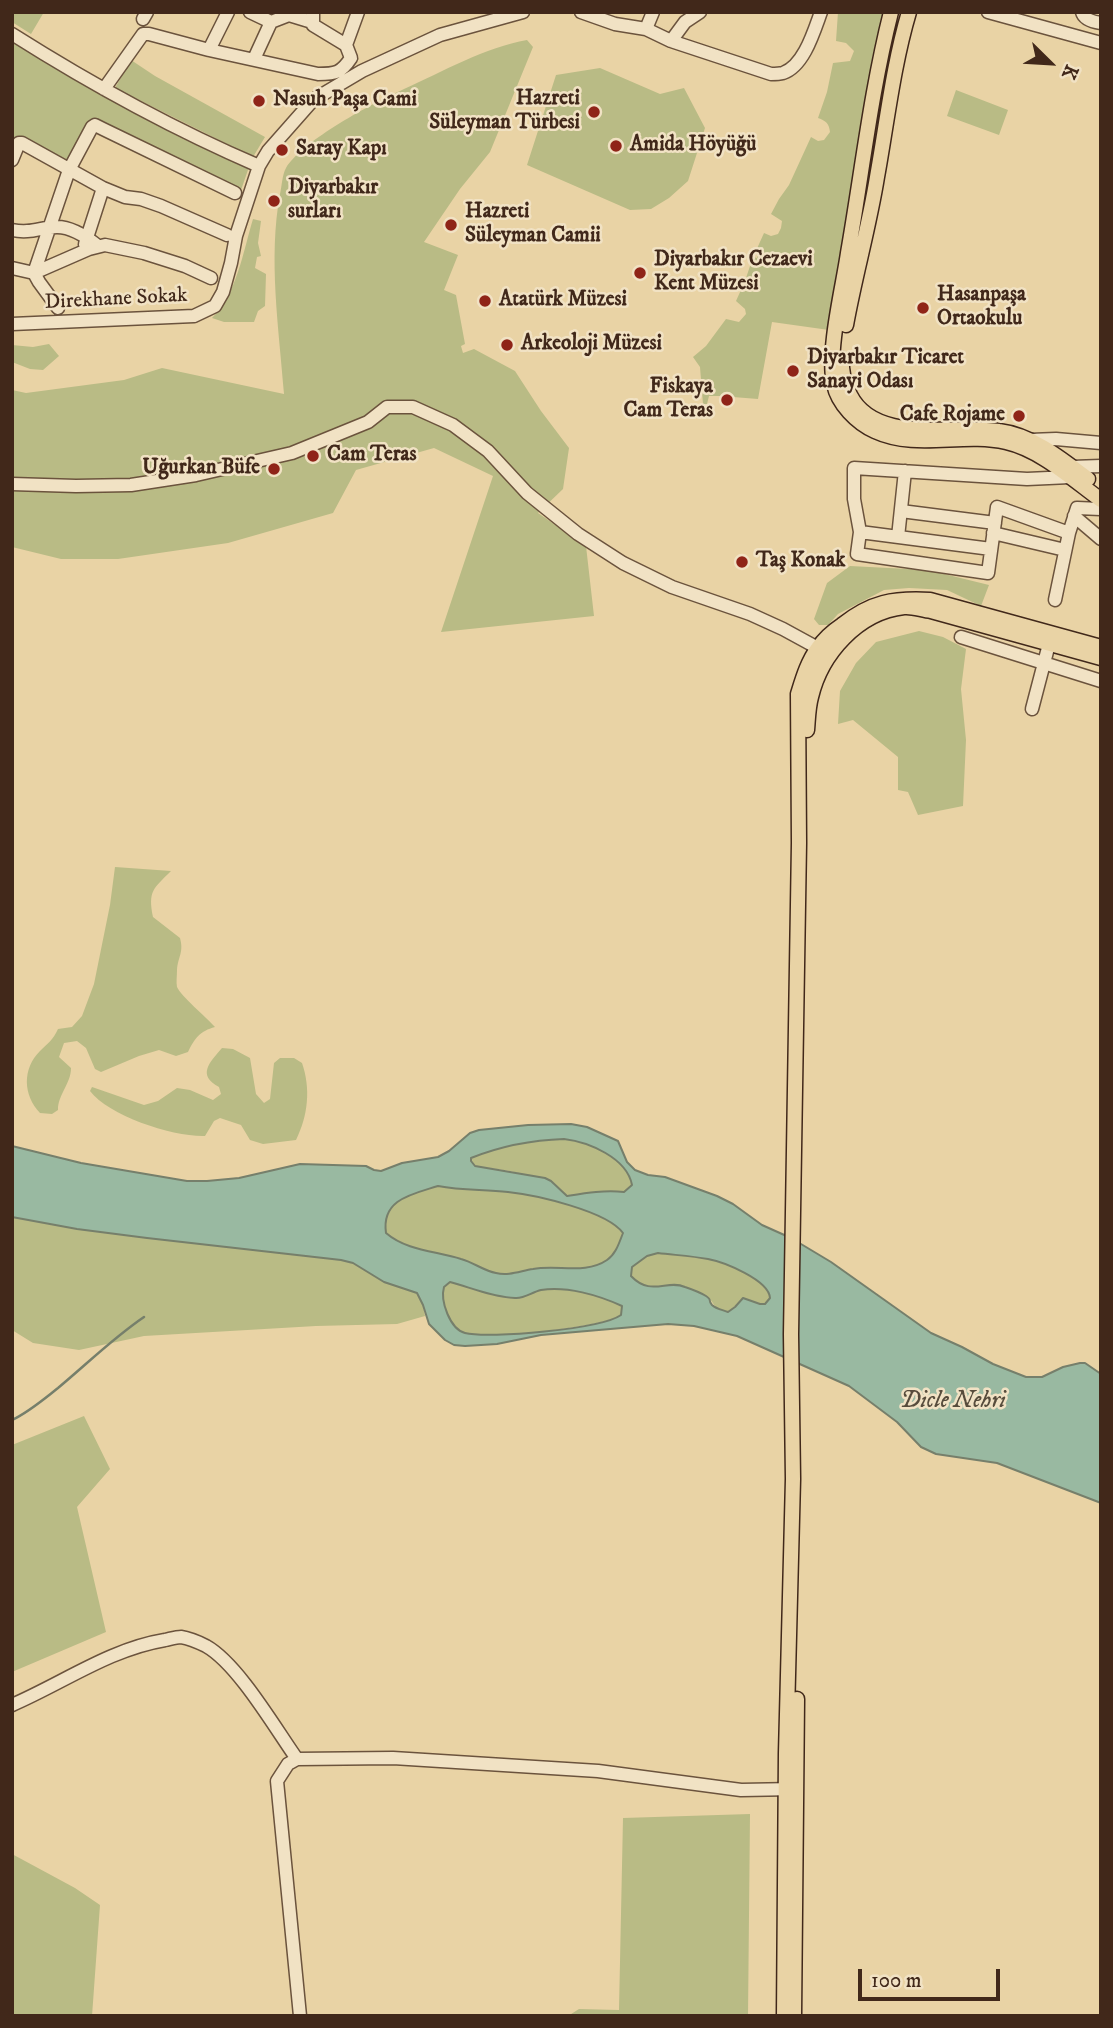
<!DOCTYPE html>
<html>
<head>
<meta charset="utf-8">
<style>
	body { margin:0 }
	#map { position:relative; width:1113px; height:2028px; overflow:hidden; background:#e9d3a5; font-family:"IM FELL DW Pica",serif }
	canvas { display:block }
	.frame { position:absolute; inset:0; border:14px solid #41281a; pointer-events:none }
	.north { position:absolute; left:1015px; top:28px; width:70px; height:70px; -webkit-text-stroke:5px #f1e2c4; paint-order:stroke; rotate:114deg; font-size:19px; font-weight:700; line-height:28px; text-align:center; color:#41281a }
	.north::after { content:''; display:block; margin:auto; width:24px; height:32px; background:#41281a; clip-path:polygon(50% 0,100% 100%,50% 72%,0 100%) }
	.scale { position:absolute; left:858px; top:1969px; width:142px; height:32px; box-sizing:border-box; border:4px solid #41281a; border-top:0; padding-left:9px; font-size:21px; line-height:24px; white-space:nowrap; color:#41281a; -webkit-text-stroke:5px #f1e2c4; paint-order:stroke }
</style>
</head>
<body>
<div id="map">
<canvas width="1113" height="2028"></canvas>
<div class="frame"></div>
<div class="north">K</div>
<div class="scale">100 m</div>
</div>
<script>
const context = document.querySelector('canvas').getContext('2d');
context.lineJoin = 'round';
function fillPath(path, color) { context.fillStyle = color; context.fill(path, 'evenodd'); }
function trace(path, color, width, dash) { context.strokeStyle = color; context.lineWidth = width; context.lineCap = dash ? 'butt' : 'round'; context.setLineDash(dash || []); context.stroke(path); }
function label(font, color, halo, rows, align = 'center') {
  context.font = font + ' "IM FELL DW Pica",serif'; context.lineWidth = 5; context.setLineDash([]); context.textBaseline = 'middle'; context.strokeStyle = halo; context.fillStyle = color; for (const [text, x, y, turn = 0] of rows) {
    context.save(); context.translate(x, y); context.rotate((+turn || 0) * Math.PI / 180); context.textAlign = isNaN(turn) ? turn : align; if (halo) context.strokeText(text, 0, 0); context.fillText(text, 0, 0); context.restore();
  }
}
fillPath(new Path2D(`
	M12,12h32l-13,22 -19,-12z
	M838,12h45l-10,42 -44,276 -57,-8 -14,77 -25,-2 -2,9h-8v-10h-14l-2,8h-4l-3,-37 -7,-10 13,-11 20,-27 13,3 7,-8 -1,-5 -9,-8 9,-20 4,1v-3l-3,-1 7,-21 4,1 1,-3 -3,-2 9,-20 7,3 7,-2 3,-6 1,-7 -11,-7 8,-15 10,-14 22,-48 7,4 6,-1 6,-8c-1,-9 -4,-11 -12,-14l9,-26 6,-29 17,-2 4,-10 -8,-8 -10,-2z
	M527,40l6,7 -43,105 -30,37 -36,53 34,13 -14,35 12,5 9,49 -4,2 2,7 11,-4 41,22 26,40 28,37 -6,41 -25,24 48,33 8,70 -153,16 52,-156 -59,-28 -78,22 -23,43 -105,30 -110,16h-57l-49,-12v-157l14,3 98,-13 38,-12 122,26c-5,-66 -16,-135 -4,-200 2,-8 2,-19 6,-26 17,-28 87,-65 118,-79 38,-17 82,-42 123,-49z
	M12,41l237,126 -9,26 -147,-73 -25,40 -51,-23 -5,12z
	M131,60l24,16 110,61 -12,20 -138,-69z
	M600,68l60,26 24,-6 21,40 -17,53 -19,17 -18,11 -21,1 -103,-45 29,-90z
	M956,90l52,20 -9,25 -52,-19z
	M253,219l8,2 -3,22 3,13 -4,1 -2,11 11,6 -1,32 -7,5 -4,11h-30l-12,-4c25,-25 31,-66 41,-99z
	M49,344l10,12 -16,14 -13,-1 -18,-7v-17l21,2z
	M850,566l78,4 61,15 -8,21 -34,-16 -38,-2 -25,2 -46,24 -10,11h-9l-5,-6 13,-36z
	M919,631l24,6 23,12 -5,40 5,51 -3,66 -45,9 -10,-23 -10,-2v-33l-45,-37 -15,4 2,-33 16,-28 20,-21z
	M115,867l56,4c-18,18 -23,20 -18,46l27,21c4,15 -2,18 -3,32 0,6 -1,12 0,17 4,9 29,30 38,40 -15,4 -20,11 -27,25l-12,4 -17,-6 -20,6 -38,16 -6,-3 -9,-21 -9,-7 -13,2 -5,14 12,11c0,16 -13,26 -13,42l-6,4 -12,-1c-17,-18 -18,-44 0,-62 8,-8 13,-11 18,-22l14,-2 10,-11 12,-32 16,-79z
	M222,1048l11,1 17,9 6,36 8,9 6,-4 4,-36 6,-5h14l8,5c9,26 6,53 -6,77l-33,4 -13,-4 -9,-15 -21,-7 -6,3 -9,15c-32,1 -96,-20 -115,-45l2,-4 52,18 14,-4 19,-13 13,2 23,10 8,-6 -2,-7c-22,-12 -10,-24 3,-39z
	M564,1139c25,3 63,19 68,46l-8,7c-20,-2 -38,1 -57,4l-16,-15 -41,-10 -35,-5 -4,-5v-3c30,-12 61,-18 93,-19z
	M438,1186c25,5 46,3 70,6 29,3 98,19 115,41 -4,10 -7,20 -16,27 -22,15 -50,4 -74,9 -13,2 -23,7 -37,4 -12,-2 -23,-11 -35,-14 -25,-8 -54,-8 -75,-26 -5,-34 27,-39 52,-47z
	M12,1217l65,12 70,9 194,22 13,4 30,18 33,11 6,12 2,11 -28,8 -81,2 -172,10 -65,14 -46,-7 -21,-13z
	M658,1253c17,2 34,3 50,6 16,3 61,21 62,39l-5,6c-7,0 -19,-7 -23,-5 -5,3 -8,10 -14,13 -18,-5 -11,-8 -22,-16 -5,-3 -15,-7 -21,-9 -18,-8 -34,10 -54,-11l1,-9 15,-11z
	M450,1282c22,6 43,15 65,16 9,1 17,-6 26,-8 26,-4 57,5 81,16l-1,9c-20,13 -132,24 -156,18 -15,-4 -25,-32 -21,-46z
	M84,1416l26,53 -33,38 29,125 -94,40v-227z
	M750,1814l-2,202h-180l11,-7 40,1 4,-192z
	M12,1854l63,34 25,17 -8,111h-80z`), '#b9bb85');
const water = new Path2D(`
	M571,1124l16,3 31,14 9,21 8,8 13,5 17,2 52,19 16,8 29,21 29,13 40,24 100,71 31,14 31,17 33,13h16l21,-10 17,-4h5l16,11v129l-104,-40 -61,-9 -15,-7 -24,-25 -48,-36 -112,-50 -43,-10 -26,-2 -127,11 -44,9 -32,2 -11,-1 -9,-5 -16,-16 -6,-19 -6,-12 -33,-11 -31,-19 -12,-3 -194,-22 -70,-9 -65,-12v-71l69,17 106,18h20l32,-3 61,-14 66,2 8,4 7,1 21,-8 36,-6 11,-6 21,-18 9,-3 49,-5zM564,1139c25,3 63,19 68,46l-8,7c-20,-2 -38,1 -57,4l-16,-15 -6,-3 -70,-12 -4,-5v-3c30,-12 61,-18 93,-19zM438,1186c25,5 46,3 70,6 28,3 99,19 115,41 -4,10 -7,21 -16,27 -22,15 -50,4 -74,9 -13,2 -24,7 -37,4 -12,-2 -23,-11 -35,-14 -25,-8 -54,-8 -75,-26 -5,-34 27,-39 52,-47zM658,1253c16,2 34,3 50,6 16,3 61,21 62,39l-5,6h-5l-17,-6 -8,9 -7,5c-5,-2 -12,-3 -16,-7 -5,-6 1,-4 -6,-9 -5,-3 -15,-7 -21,-9 -18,-8 -34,10 -54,-11l1,-9 15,-11zM450,1282c22,6 43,15 65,16 9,1 17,-6 26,-8 26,-4 57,5 81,16l-1,9c-20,14 -132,24 -156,18 -15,-4 -25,-32 -21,-46z`);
fillPath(water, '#99b9a1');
trace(water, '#767f6b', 2);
trace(new Path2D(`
	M12,1420c17,-8 32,-21 46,-32 29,-24 55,-50 86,-71`), '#767f6b', 2.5);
const minor = new Path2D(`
	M250,12l21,10 -17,37
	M313,12v13l33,20
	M581,12l34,12 31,5 25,12 100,33c4,0 8,0 12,-1 21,-7 31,-42 38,-61
	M988,12l113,31
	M1082,12c2,8 12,10 19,11
	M143,19l4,-7
	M271,22l18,-7 23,7
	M646,29l7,-17
	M12,34c79,50 161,95 247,132
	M671,41l14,-19 15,-10
	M209,50l19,-38
	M104,89l39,-55h6l60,16 109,24c18,0 23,-1 33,-16l-5,-13 12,-33
	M12,160l7,-17h3l81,45 22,9 16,2 20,7 66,29
	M12,230c19,4 29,-3 45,-3 14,0 31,11 41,19
	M85,244l18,-56
	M12,268l22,5 55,-24 16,-4 39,8 41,13 26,12
	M58,308l-19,-26 -5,-9 35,-103 23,-43 3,-2 8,4 132,64
	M12,324l182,-8 21,-10 8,-14 8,-29 5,-27 23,-70 9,-15 45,-51 49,-29 78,-36 83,-23
	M1030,440l26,-1 45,4
	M1072,467l29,-1
	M12,484l64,2 55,-1 65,-10 96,-22 76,-31 19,-15h26l40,18 35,26 39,42 51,41 45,29 49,24 78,27 33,15 44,24
	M901,511l94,12
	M1074,516l27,23
	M860,532l131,17
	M993,533l72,17
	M1069,533l-72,-26 -9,66 -131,-19 3,-22 -6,-33v-31l173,11 43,-2
	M898,537l7,-66
	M1055,600l14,-67 8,-25 24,1
	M961,637l140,44
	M1032,709l17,-65
	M12,1705c51,-22 98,-56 153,-65 5,-1 11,-3 16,-3 7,1 19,6 25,9 32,18 69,82 91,113
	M300,2016l-23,-235 11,-17 9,-5 96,-1 205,13 143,19 54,-1`);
const major = new Path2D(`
	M891,12c-20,79 -29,161 -43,241 -5,35 -21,97 -14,131 4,20 23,39 41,47 41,19 88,1 131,11 35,8 66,37 95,58
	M846,325c9,-50 23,-98 31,-148 10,-55 16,-111 32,-165
	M842,359c-1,13 2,24 8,36 25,50 103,29 149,36 33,4 63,28 89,48
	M807,730c1,-11 1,-22 4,-33 10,-43 47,-85 93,-90 8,-1 18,3 27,4l170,47
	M784,2016l2,-263 7,-274 -2,-145 8,-491 -1,-149c5,-16 10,-33 20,-46 6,-9 15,-17 24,-23 29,-23 51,-27 88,-25l171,47
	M794,2016l3,-317`);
trace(minor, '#6b533d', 15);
trace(major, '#41281a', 17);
trace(minor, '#f1e2c4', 12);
trace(major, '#e9d3a5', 14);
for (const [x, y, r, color] of [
	[259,101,7,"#8f2418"],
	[594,112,7,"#8f2418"],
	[616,146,7,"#8f2418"],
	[282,150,7,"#8f2418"],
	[274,201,7,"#8f2418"],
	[451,225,7,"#8f2418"],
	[640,273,7,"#8f2418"],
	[485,301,7,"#8f2418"],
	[923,308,7,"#8f2418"],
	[507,345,7,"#8f2418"],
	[793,371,7,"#8f2418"],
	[727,400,7,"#8f2418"],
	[1019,416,7,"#8f2418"],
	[313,456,7,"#8f2418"],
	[274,469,7,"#8f2418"],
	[742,562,7,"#8f2418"]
]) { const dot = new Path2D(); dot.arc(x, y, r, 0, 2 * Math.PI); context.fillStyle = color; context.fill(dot); trace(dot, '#f1e2c4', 2.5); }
label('bold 21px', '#41281a', '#f1e2c4', [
	["Hazreti",580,100,"right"],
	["Süleyman Türbesi",580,124,"right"],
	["Nasuh Paşa Cami",273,101],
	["Amida Höyüğü",630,146],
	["Saray Kapı",296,150],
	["Diyarbakır",288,189],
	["surları",288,213],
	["Hazreti",465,213],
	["Süleyman Camii",465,237],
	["Diyarbakır Cezaevi",654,261],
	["Kent Müzesi",654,285],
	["Hasanpaşa",937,296],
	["Ortaokulu",937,320],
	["Atatürk Müzesi",499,301],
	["Arkeoloji Müzesi",521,345],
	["Diyarbakır Ticaret",807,359],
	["Sanayi Odası",807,383],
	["Fiskaya",713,388,"right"],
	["Cam Teras",713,412,"right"],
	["Cafe Rojame",1005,416,"right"],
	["Cam Teras",327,456],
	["Uğurkan Büfe",260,469,"right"],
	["Taş Konak",756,562]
], 'left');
label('21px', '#41281a', '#f1e2c4', [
	["Direkhane Sokak",116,300,-3]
]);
label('italic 23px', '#574c3c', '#f1e2c4', [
	["Dicle Nehri",953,1402]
]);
</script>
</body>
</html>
